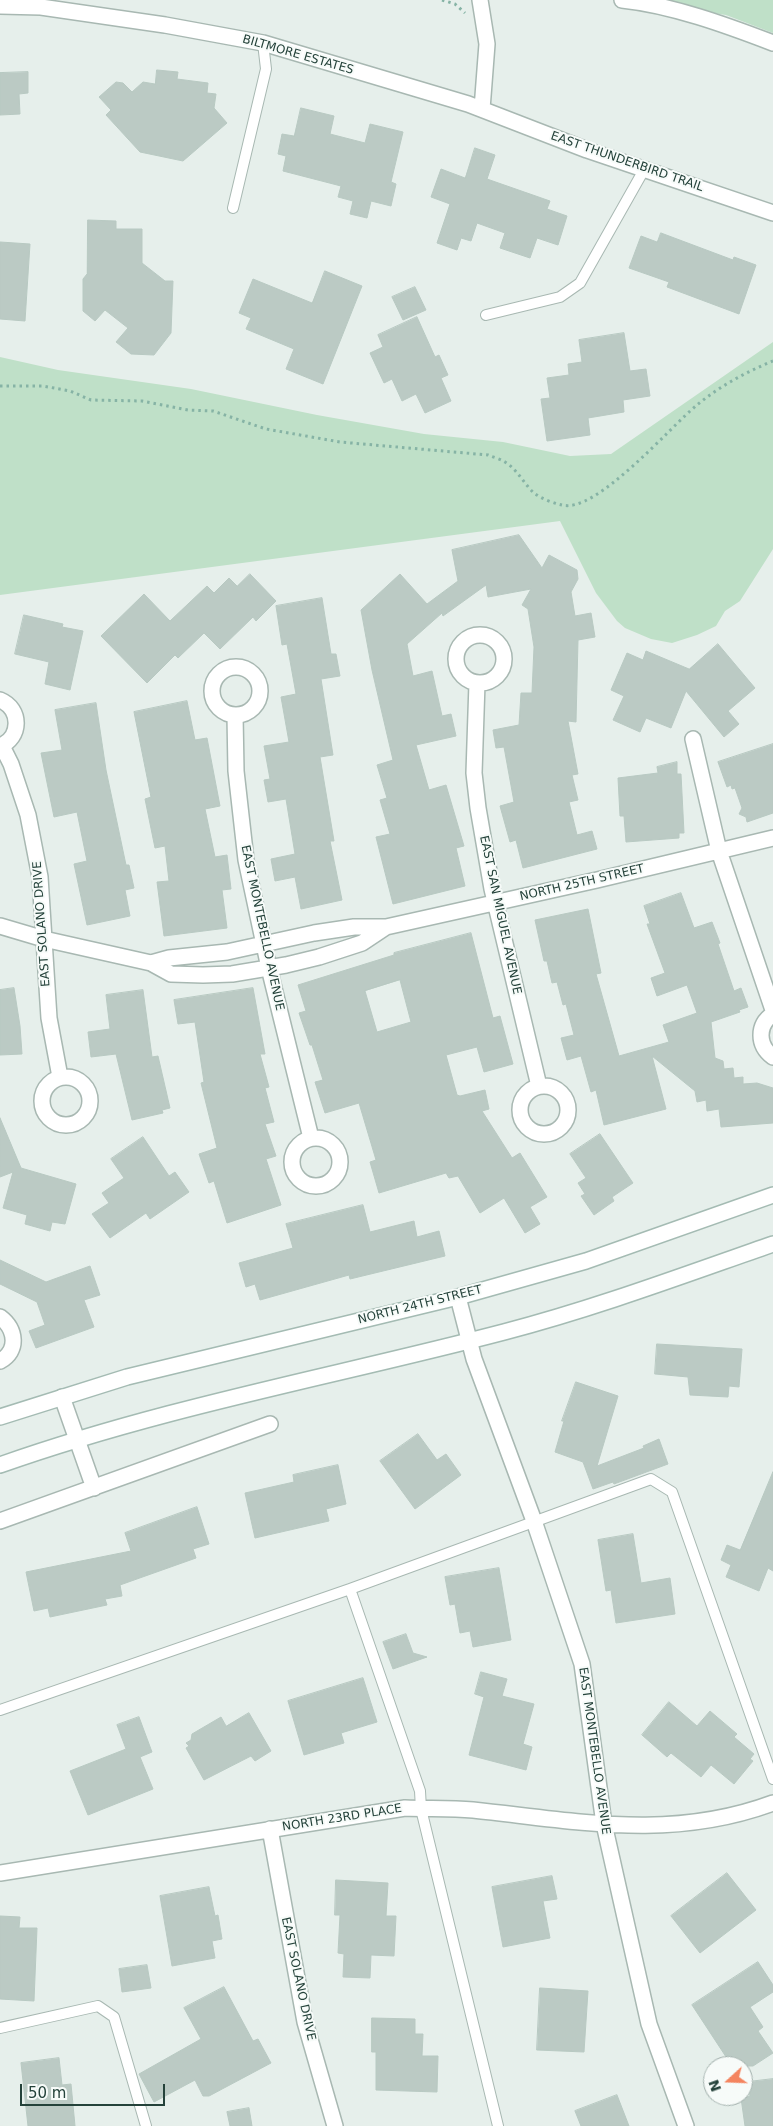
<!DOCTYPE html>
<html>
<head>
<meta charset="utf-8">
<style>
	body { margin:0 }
	#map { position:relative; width:773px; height:2126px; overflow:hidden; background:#e6efeb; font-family:"DejaVu Sans",sans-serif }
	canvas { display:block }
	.north { position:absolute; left:703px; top:2056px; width:50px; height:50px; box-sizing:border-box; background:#f7fbf9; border:1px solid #a3b1ad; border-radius:50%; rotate:250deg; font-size:14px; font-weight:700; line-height:20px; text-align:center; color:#24423a }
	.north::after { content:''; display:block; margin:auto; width:18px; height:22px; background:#f4845f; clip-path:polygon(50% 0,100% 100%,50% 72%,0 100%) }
	.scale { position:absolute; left:20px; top:2084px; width:145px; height:22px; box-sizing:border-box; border:2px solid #24423a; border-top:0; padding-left:6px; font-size:15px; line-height:18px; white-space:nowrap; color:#24423a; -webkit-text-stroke:4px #f7fbf9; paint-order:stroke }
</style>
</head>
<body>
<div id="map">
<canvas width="773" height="2126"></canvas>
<div class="north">N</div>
<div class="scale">50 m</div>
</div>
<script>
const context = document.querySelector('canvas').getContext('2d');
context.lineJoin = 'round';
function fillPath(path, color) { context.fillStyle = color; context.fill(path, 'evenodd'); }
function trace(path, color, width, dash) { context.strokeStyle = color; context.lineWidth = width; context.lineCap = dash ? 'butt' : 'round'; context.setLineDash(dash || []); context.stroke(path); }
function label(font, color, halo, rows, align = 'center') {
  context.font = font + ' "DejaVu Sans",sans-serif'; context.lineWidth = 4; context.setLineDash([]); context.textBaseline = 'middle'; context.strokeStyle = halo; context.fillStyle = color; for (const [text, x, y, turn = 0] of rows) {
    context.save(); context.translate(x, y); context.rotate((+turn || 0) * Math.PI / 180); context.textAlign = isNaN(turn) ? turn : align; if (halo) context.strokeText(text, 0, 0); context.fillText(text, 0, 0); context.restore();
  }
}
fillPath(new Path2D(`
	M641,0h132v33l-47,-18 -85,-13z
	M773,342v207l-33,52 -15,10 -9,15 -19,9 -25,8 -21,-4 -26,-11 -8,-7 -21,-28 -36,-72 -560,74v-238l58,13 133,19 126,26 107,19 79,8 67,14 41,-2z`), '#bfe0c8');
const building = new Path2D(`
	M157,70l21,2 -1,7 31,4 -1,10 9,1 -2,14 13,15 -44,38 -43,-9 -34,-37 5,-5 -12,-13 17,-15 7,1 9,9 11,-10 12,2z
	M28,72v21l-9,1 1,20 -20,1v-42z
	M301,108l33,8 -4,18 35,9 5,-19 33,8 -12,50 5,2 -5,22 -20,-5 -4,17 -17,-4 3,-13 -15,-4 3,-11 -58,-15 3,-15 -8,-2 4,-20 12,2z
	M475,148l20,7 -8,24 63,22 -3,8 20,7 -9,29 -21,-7 -7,20 -30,-10 5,-15 -28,-10 -6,18 -10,-3 -4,12 -20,-7 13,-39 -19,-7 10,-28 24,9z
	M88,220l28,1v8h26v34l23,18h8l-2,52 -17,22 -23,-1 -15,-12 12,-14 -23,-18 -10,11 -12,-10v-32l4,-5z
	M661,233l72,27 1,-3 22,8 -17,49 -72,-27 2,-5 -40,-14 12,-32 16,6z
	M0,242l30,2 -5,77 -25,-2z
	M325,271l37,15 -39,98 -37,-15 8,-20 -48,-20 5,-11 -12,-5 14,-34 59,24z
	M415,287l11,23 -23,10 -11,-23z
	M417,317l18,40 4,-2 9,20 -7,3 10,23 -26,12 -9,-19 -14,7 -10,-22 -8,4 -14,-30 13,-6 -5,-12z
	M624,333l6,38 16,-2 4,27 -27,4 1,12 -36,6 2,17 -43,6 -6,-42 9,-1 -3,-20 22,-3 -1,-11 14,-2 -3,-22z
	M519,535l23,33 7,-13 28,15 1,9 -7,13 4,24 16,-3 4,24 -17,3 -2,82 -8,-1 10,53 -6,1 6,25 -9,2 8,33 15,-4 5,18 -74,19 -7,-28 -6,2 -10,-36 14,-4 -10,-55 -8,1 -3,-18 26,-5 2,-32h11l2,-46 -6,-38 -6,-4 9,-16 -43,8 -2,-12 -43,31 -1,-3 -35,31 6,32 19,-5 10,45 9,-2 5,22 -40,9 13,45 17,-5 18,61 -8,2 9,38 -72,18 -17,-67 14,-3 -10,-34 7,-2 -10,-33 16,-5 -21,-90 -11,-60 39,-36 27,30 31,-23 -6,-31z
	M250,574l26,27 -20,20 -3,-4 -33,32 -16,-16 -26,25 -3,-3 -28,28 -46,-47 43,-42 26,27 37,-35 7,7 15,-15 8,8z
	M322,598l9,56h5l4,22 -19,3 12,76 -13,2 14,84h-4l12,59 -41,9 -6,-32 -20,4 -4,-22 24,-5 -9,-55 -18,3 -4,-22 6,-1 -6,-33 25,-4 -8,-45 15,-3 -9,-50 -5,1 -6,-39z
	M24,615l39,9 -1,3 21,4 -13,59 -25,-6 4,-22 -34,-8z
	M718,644l37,44 -27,23 11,13 -15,13 -38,-46 -15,37 -25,-10 -6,14 -27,-12 11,-24 -13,-6 16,-37 16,7 3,-9 43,18z
	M187,701l8,39 12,-2 13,68 -15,3 10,48 12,-2 4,34 -9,1 5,38 -63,8 -7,-54 12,-1 -4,-35 -10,2 -10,-49 6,-2 -17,-85z
	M96,703l10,67 20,95h3l5,23 -9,2 5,26 -43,9 -13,-61 13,-3 -10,-49 -23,5 -13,-64 21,-3 -7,-40z
	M773,744v69l-26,9 -1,-5 -7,-3 3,-6 -7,-20 -3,1 -1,-4 -4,2 -9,-25z
	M677,762v12h4l3,59h-5v5l-53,4 -2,-26h-4l-2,-38 40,-5 -1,-6z
	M681,893l13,35 18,-6 8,21 -2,1 16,47 7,-3 7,19 -9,3 1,2 -29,10 4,36 8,3 1,8 9,-1 1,10 9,-1v7l14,-1 16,5v35l-52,4 -2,-18 -12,2 -1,-11 -9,2 -2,-11 -43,-35 14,53 -62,16 -8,-35 -5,2 -10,-36 -14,4 -6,-22 13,-3 -8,-31 -3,1 -6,-23 -5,1 -5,-22h-3l-9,-41 53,-11 13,64 -5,1 23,82 50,-14 -6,-17 34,-12 -10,-28 -30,11 -6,-18 14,-5 -18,-49h3l-6,-18z
	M471,933l22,85 7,-2 13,48 -29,8 -7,-25 -31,8 11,40 3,1 25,-6 4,19 -7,2 30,47 8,-5 27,44 -17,10 10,17 -15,9 -21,-35 -24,15 -22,-37 -9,2 -3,-5 -67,20 -9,-31 6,-2 -17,-57 -34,10 -10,-31 8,-2 -11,-35h-2l-11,-32 7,-2 -8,-26 96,-30v-2zM400,980l11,42 -34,10 -12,-41z
	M14,988l6,38 2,28 -22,1v-65z
	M253,988l12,66h-5l9,33 -4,1 9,34 -9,2 11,32 -10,3 15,46 -54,18 -13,-42 -5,2 -10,-29 18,-6 -16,-65 3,-1 -9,-60 -17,2 -4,-24z
	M143,990l9,67 6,-1 12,52 -8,2 1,3 -31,7 -16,-66 -25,3 -3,-25 22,-3 -4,-34z
	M0,1118l21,50 55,16 -11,40 -13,-2 -2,9 -25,-7 2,-9 -24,-7 10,-36 -13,5z
	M600,1134l33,49 -21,14 2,4 -20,14 -13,-19 4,-2 -7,-11 8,-5 -16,-24z
	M143,1137l26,39 6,-4 14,20 -39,27 -4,-6 -36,25 -18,-24 17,-11 -7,-10 22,-15 -13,-19z
	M363,1205l7,27 44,-11 3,16 22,-6 6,25 -95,23 -1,-4 -89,25 -5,-16 -9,3 -7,-24 54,-15 -7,-24z
	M0,1260l46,22 44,-16 10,29 -16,5 10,27 -58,21 -7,-17 16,-6 -8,-23 -37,-18z
	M657,1344l85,5 -3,38 -10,-1 -1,11 -38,-2 -2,-18 -33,-3z
	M576,1382l42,14 -21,70 47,-18 -1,-2 16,-7 9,25 -54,20 -1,-2 -20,7 -10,-27 -28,-10 9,-31h-2z
	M418,1434l19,26 9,-6 15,21 -46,34 -35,-48z
	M338,1465l8,39 -20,5 3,12 -74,17 -10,-45 49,-11 -1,-7z
	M773,1472v99l-5,-3 -9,23 -33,-14 5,-12 -10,-5 6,-15 13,5z
	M197,1507l12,37 -16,5 3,9 -76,27 2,11 -17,3 2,6 -57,12 -2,-9 -14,3 -8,-39 105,-21 -6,-18z
	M633,1534l8,49 29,-5 5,36 -59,9 -5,-33 -5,1 -8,-51z
	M499,1568l12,72 -38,7 -3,-16 -10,2 -5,-29 -5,1 -5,-28z
	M406,1634l7,19 14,4 -34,12 -10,-27z
	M481,1672l26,7 -5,17 32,8 -11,40 9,3 -6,23 -57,-15 15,-58 -9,-3z
	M363,1678l14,44 -36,11 3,10 -40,12 -16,-54z
	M669,1702l28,24 13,-15 27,23 -3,3 20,17 -4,5 3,2 -19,23 -23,-19 -10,12 -30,-24 -4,4 -25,-22z
	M249,1713l22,38 -16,10 -4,-5 -47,24 -18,-32 3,-2 -3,-3 5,-3 1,-6 29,-17 5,9z
	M139,1717l13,35 -12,5 13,32 -65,26 -18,-44 56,-22 -9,-24z
	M727,1873l29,37 -56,43 -29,-37z
	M552,1876l5,23 -14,2 7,37 -47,9 -11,-60z
	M336,1880l52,3 -2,33h10l-2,40 -23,-1 -1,23 -27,-1 1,-23 -6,-1 2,-38h-5z
	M209,1887l6,29 3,-1 4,24 -10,2 3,17 -43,8 -12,-70z
	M0,1916l20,1 -1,11h18l-3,73 -34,-2z
	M758,1962l15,23v7l-23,15 13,20 -5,4 15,22 -20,13h-21l-40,-61z
	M147,1965l4,23 -29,4 -3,-23z
	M224,1987l29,54 5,-2 13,24 -62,33h-6l-8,-16 -41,22 -15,-28 62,-35 -17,-31z
	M540,1988l48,3 -4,61 -47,-2z
	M372,2018l43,1v15h8l-1,22h16l-1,36 -61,-2v-38h-4z
	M59,2058l3,27 9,-1 4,42h-47l-7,-63z
	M773,2079v47h-28l-4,-28 9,-2 -2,-14z
	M617,2095l12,31h-48l-6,-15z
	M249,2108l3,18h-22l-3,-14z`);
fillPath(building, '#bbcac4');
trace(building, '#b8c9c2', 1);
const service = new Path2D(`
	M233,208l33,-139 -3,-26
	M486,315l74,-18 20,-14 65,-115
	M350,1589l70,202 1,18 77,317
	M0,1710l350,-121 301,-110 21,13 101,287
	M0,2028l98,-22 16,11 32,109`);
const minor = new Path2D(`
	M480,0l7,44 -5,65
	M622,0c49,5 104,25 151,43
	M0,6l41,1 124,18 98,18 205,61 119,46 186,63
	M456 659a24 24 0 1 1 48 0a24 24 0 1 1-48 0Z
	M212 691a24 24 0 1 1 48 0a24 24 0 1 1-48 0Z
	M477,683l-3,90 4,35 14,81 47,197
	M0,700c22,9 21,38 0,46
	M235,715l1,56 10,89 23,108 42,170
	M693,739l26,112 54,159
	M2,746l9,18 17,51 12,62 9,141 11,59
	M0,926l44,13 107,24 20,11 32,1 29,-1 54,-9 33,-8 43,-14 24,-16
	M151,963l18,-5 58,-6 87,-19 40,-6h32l211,-47 176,-42
	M773,1014c-16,11 -16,31 0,43
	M42 1101a24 24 0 1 1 48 0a24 24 0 1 1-48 0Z
	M520 1110a24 24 0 1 1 48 0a24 24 0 1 1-48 0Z
	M292 1162a24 24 0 1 1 48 0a24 24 0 1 1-48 0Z
	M458,1297l16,62 60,162 48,143 22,160 45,200 37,102
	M0,1317c16,12 19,34 0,44
	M62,1397l32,91
	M0,1521l270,-97
	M270,1829l35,193 30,104
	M0,1873l405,-65c22,1 45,0 68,2 104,11 198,31 300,-7`);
const secondary = new Path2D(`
	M0,1417l127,-40 331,-80 128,-36 187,-66
	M0,1465c164,-58 336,-89 504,-133 92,-24 180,-57 269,-88`);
trace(service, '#a8b8b2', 12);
trace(minor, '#a8b8b2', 18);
trace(secondary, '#a4bbb3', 18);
trace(new Path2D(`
	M442,0l13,4 10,9
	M0,386h43l27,5 21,9 51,1 46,9 25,1 53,18 74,13 148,13c5,2 12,4 17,7 13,8 19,22 29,31 8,6 19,10 28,12 34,9 108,-78 135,-100 23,-19 49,-33 76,-44`), '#86b3a5', 3, [2.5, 4]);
trace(service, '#fff', 10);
trace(minor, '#fff', 15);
trace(secondary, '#fff', 15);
label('12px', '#24423a', '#f7fbf9', [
	["BILTMORE ESTATES",298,55,16],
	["EAST THUNDERBIRD TRAIL",627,162,19],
	["NORTH 25TH STREET",582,883,-13],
	["EAST SAN MIGUEL AVENUE",500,915,78],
	["EAST SOLANO DRIVE",42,924,-94],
	["EAST MONTEBELLO AVENUE",262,928,78],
	["NORTH 24TH STREET",420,1305,-14],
	["EAST MONTEBELLO AVENUE",594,1751,82],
	["NORTH 23RD PLACE",342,1818,-9],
	["EAST SOLANO DRIVE",298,1979,78]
]);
</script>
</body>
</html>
